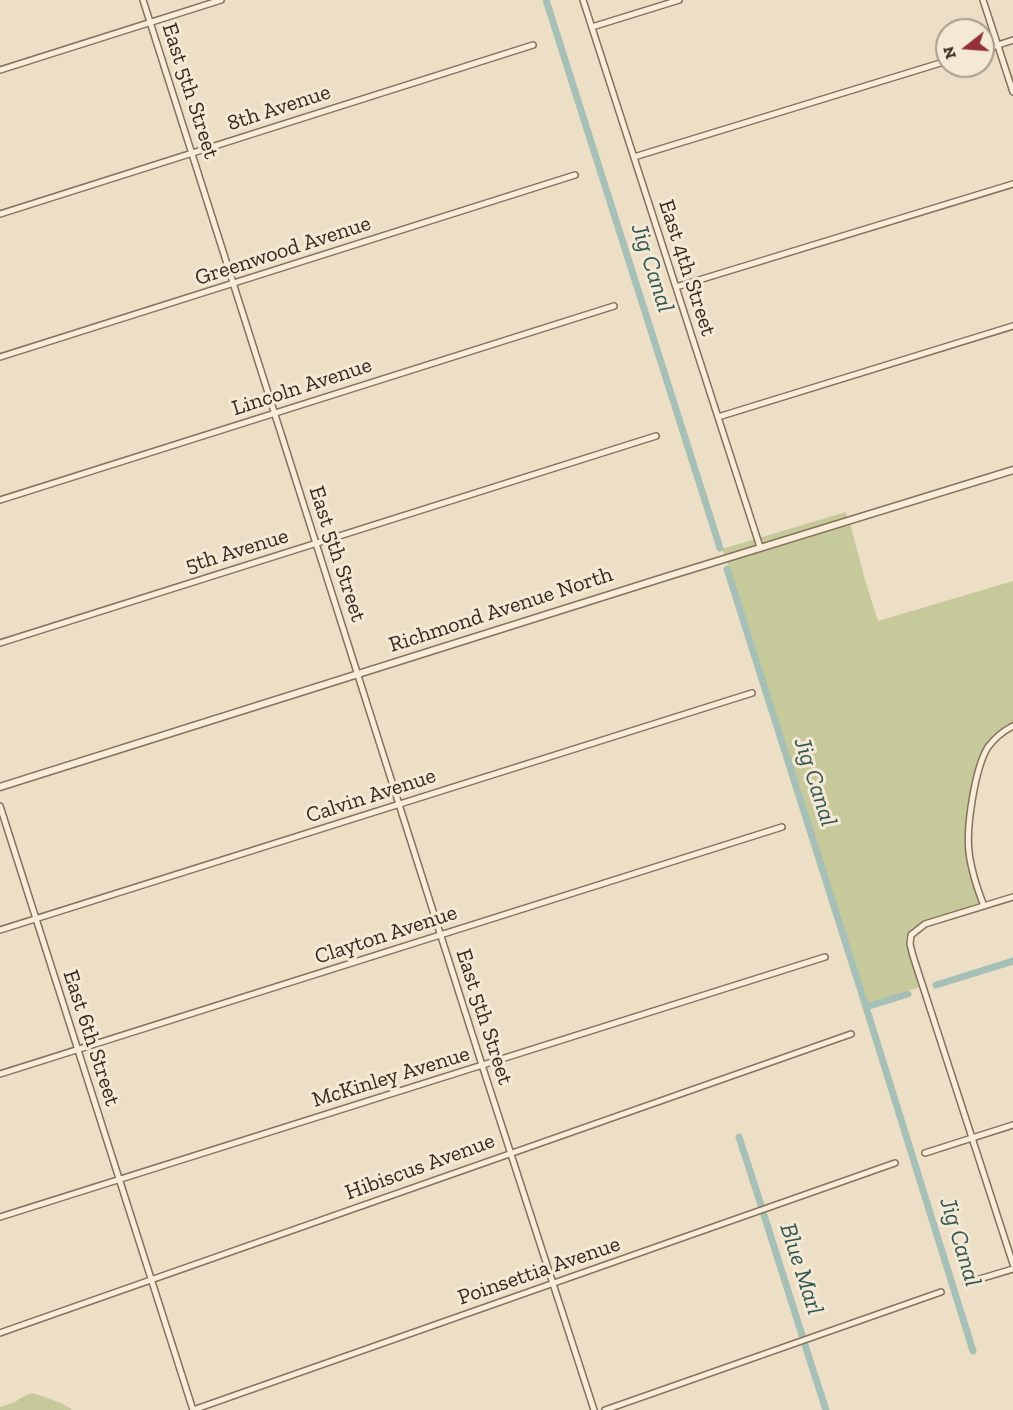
<!DOCTYPE html>
<html>
<head>
<meta charset="utf-8">
<style>
	body { margin:0 }
	#map { position:relative; width:1013px; height:1410px; overflow:hidden; background:#ecdfc6; font-family:"Zilla Slab",serif }
	canvas { display:block }
	.north { position:absolute; left:935px; top:18px; width:60px; height:60px; box-sizing:border-box; background:#f4e9d5; border:2px solid #a89d8d; border-radius:50%; rotate:253deg; font-size:16px; font-weight:700; line-height:24px; text-align:center; color:#372a20 }
	.north::after { content:''; display:block; margin:auto; width:21px; height:27px; background:#913035; clip-path:polygon(50% 0,100% 100%,50% 72%,0 100%) }
</style>
</head>
<body>
<div id="map">
<canvas width="1013" height="1410"></canvas>
<div class="north">N</div>
</div>
<script>
const context = document.querySelector('canvas').getContext('2d');
context.lineJoin = 'round';
function fillPath(path, color) { context.fillStyle = color; context.fill(path, 'evenodd'); }
function trace(path, color, width, dash) { context.strokeStyle = color; context.lineWidth = width; context.lineCap = dash ? 'butt' : 'round'; context.setLineDash(dash || []); context.stroke(path); }
function label(font, color, halo, rows, align = 'center') {
  context.font = font + ' "Zilla Slab",serif'; context.lineWidth = 6; context.setLineDash([]); context.textBaseline = 'middle'; context.strokeStyle = halo; context.fillStyle = color; for (const [text, x, y, turn = 0] of rows) {
    context.save(); context.translate(x, y); context.rotate((+turn || 0) * Math.PI / 180); context.textAlign = isNaN(turn) ? turn : align; if (halo) context.strokeText(text, 0, 0); context.fillText(text, 0, 0); context.restore();
  }
}
fillPath(new Path2D(`
	M846,512l1,5 -123,38 -2,-6z
	M850,523l15,57 13,41 135,-40v143l-13,6 -17,18 -13,48 -4,25v23l2,19 11,41 -67,24 -6,10 1,9 13,40 -57,18 -136,-444z
	M31,1393c9,2 36,11 41,17h-72v-3l15,-5 6,-4z`), '#c6c99a');
trace(new Path2D(`
	M546,0l174,548
	M727,569l139,438 42,-13
	M936,985l77,-24
	M866,1007l107,344
	M739,1137l22,68
	M764,1215l38,120
	M805,1345l21,65`), '#a7c0b7', 7);
const minor = new Path2D(`
	M143,0l339,1065 112,345
	M583,0l177,547
	M983,0l30,92
	M592,27l87,-27
	M983,50l30,-10
	M0,70l221,-70
	M634,157l313,-96
	M0,214l533,-169
	M676,287l337,-103
	M0,357l575,-182
	M718,417l295,-91
	M0,500l614,-194
	M0,643l656,-207
	M0,806l193,604
	M1013,897l-88,27 -14,11 -1,9 3,12 100,308
	M984,906c-7,-18 -13,-36 -15,-54 -3,-25 6,-84 19,-105 7,-9 15,-16 25,-21
	M0,930l752,-237
	M0,1074l782,-247
	M925,1153l88,-28
	M0,1217l825,-260
	M966,1283l47,-14
	M0,1333l851,-299
	M193,1410l702,-247
	M605,1410l336,-118`);
const tertiary = new Path2D(`
	M0,787l669,-211 344,-106`);
trace(minor, '#86715d', 8);
trace(tertiary, '#86715d', 9);
trace(minor, '#f7edd9', 5);
trace(tertiary, '#f7edd9', 6);
label('22px', '#372a20', '#f4e9d5', [
	["East 5th Street",190,91,72],
	["8th Avenue",279,108,-18],
	["Greenwood Avenue",283,251,-18],
	["East 4th Street",687,268,72],
	["Lincoln Avenue",302,387,-18],
	["5th Avenue",237,551,-17],
	["East 5th Street",337,554,72],
	["Richmond Avenue North",501,610,-18],
	["Calvin Avenue",371,796,-18],
	["Clayton Avenue",386,935,-18],
	["East 5th Street",484,1017,72],
	["East 6th Street",91,1038,72],
	["McKinley Avenue",391,1077,-17],
	["Hibiscus Avenue",420,1167,-20],
	["Poinsettia Avenue",539,1271,-19]
]);
label('italic 24px', '#305652', '#f4e9d5', [
	["Jig Canal",652,268,72],
	["Jig Canal",815,782,72],
	["Jig Canal",960,1242,73],
	["Blue Marl",801,1269,72]
]);
</script>
</body>
</html>
